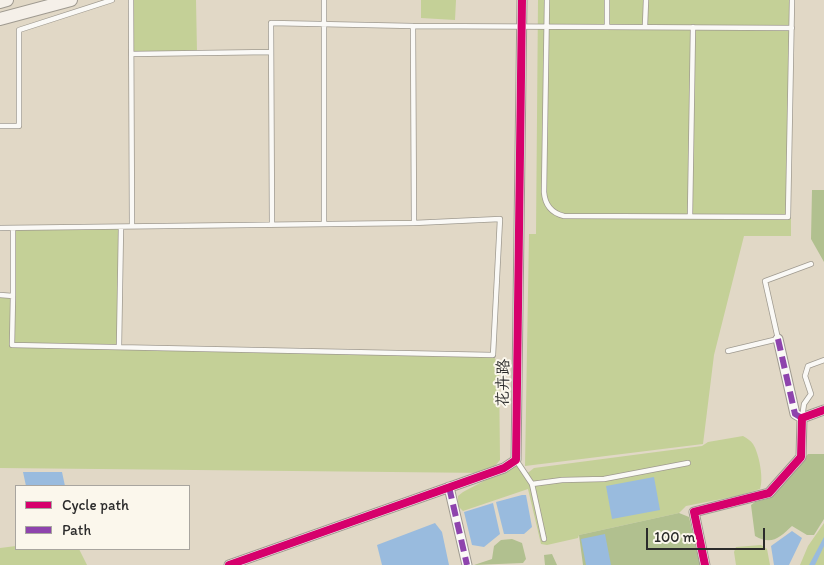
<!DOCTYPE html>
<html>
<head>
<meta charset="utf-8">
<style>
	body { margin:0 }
	#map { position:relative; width:824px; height:565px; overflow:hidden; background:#e1d8c6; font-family:Itim,sans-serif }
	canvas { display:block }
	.legend { position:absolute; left:15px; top:485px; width:175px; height:65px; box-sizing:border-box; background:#fbf7ec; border:1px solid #a8a59f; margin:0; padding:6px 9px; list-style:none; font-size:15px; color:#2b2b2b }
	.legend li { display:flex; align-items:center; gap:10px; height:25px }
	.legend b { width:25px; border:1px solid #a8a59f }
	.scale { position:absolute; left:646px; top:528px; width:119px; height:22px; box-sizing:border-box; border:2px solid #2b2b2b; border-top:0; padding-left:6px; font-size:15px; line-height:18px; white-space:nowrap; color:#2b2b2b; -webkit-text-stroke:4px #fbf7ec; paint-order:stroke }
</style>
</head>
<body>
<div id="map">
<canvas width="824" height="565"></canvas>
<ul class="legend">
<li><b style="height:6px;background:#d6006c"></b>Cycle path</li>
<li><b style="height:6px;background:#8e44ad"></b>Path</li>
</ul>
<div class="scale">100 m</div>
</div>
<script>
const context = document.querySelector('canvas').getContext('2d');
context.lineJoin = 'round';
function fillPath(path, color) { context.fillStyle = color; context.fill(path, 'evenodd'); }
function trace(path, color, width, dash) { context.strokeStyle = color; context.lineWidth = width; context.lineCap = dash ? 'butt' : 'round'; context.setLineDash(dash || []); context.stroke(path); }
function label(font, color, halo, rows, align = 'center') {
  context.font = font + ' Itim,"LXGW WenKai TC",sans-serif'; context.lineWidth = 4; context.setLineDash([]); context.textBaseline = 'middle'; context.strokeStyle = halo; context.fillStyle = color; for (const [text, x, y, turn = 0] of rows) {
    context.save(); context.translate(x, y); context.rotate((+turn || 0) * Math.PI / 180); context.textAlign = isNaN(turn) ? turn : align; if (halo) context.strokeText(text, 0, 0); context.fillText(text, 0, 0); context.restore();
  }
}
fillPath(new Path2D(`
	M131,0h65l1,52 -66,2z
	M421,0h35l-1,20 -34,-2z
	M538,0h253l-3,216 3,2v18h-47l-30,119 -11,89 -178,22 4,-232h7z
	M121,227l-2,120 374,8 6,11 1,94 -11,13 -489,-5v-173h12l1,-67z
	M743,436c4,2 8,5 10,8 6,9 11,35 7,45l-23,7 -51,10 -7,7 -100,22 -1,3 -31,7 -6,-1 -13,-55 -65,22 -5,-5v-10l5,-4 51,-27 6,2 5,8 9,-7 168,-22 6,-4z
	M824,523v42h-24l8,-19z
	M761,545l6,4 3,16h-34l-2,-13 2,-5z
	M16,546v3h63l8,16h-87v-17z`), '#c4d097');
fillPath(new Path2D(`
	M812,190h12v72l-13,-23z
	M808,454h16v65l-10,16h-7l-15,-9c-12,11 -20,20 -37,10l-4,-31 4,-3 15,-4z
	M679,513l10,4 11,48h-117l-4,-30z
	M512,539l10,4 4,16 -3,4 -49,2 18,-6 2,-13 7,-6z
	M552,554l5,11h-12l-1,-10z`), '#b1c08f');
fillPath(new Path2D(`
	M23,472h39l3,14h-39z
	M654,477l6,33 -48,9 -6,-33z
	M522,495h4l6,32 -8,7h-20l-8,-32z
	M493,503l7,31 -16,13 -12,-2 -8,-33z
	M435,523l7,9 7,33h-67l-5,-20z
	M792,531l10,7 -13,27h-15l-3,-19z
	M605,534l6,31h-25l-5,-26z
	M824,537v9l-9,19h-6z`), '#99bbde');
const service = new Path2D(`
	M131,0l1,226
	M324,0v224
	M547,0l-3,192c1,13 7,21 20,24l224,1 4,-217
	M607,0v26
	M413,26l379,2
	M645,26l1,-26
	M131,54l140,-2
	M0,126h19v-96l93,-30
	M690,216l3,-189
	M0,228l414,-5 -1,-197 -142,-3 1,202
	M0,295l13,1 -1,49 481,10 7,-136 -86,4
	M13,296v-68
	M119,347l2,-120
	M728,351l50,-12 -13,-58 46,-17
	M802,418l2,-14 7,-10 -6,-18 3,-10 16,-6
	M516,460l16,24 30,-4 42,-1 84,-16
	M532,484l12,55`);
const minor = new Path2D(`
	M778,339l17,75 7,4
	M449,487l18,78
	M229,565l275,-97 12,-8 6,-460
	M705,565l-11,-53 75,-19 32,-36 1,-39 22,-8`);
const secondary = new Path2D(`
	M0,2l7,-2
	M0,19l71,-19`);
trace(service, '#9f9a90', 6);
trace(minor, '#9f9a90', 11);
trace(secondary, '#9f9a90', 14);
trace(service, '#faf9f6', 4.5);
trace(minor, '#faf9f6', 9);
trace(secondary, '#f5f0e9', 12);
trace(new Path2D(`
	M778,339l17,75 7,4
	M449,487l18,78`), '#8e44ad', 6, [12, 6]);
trace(new Path2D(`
	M229,565l275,-97 12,-8 6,-460
	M705,565l-11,-53 75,-19 32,-36 1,-39 22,-8`), '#d6006c', 8);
label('16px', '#2b2b2b', '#fbf7ec', [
	["花卉路",504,383,-89]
]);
</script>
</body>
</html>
